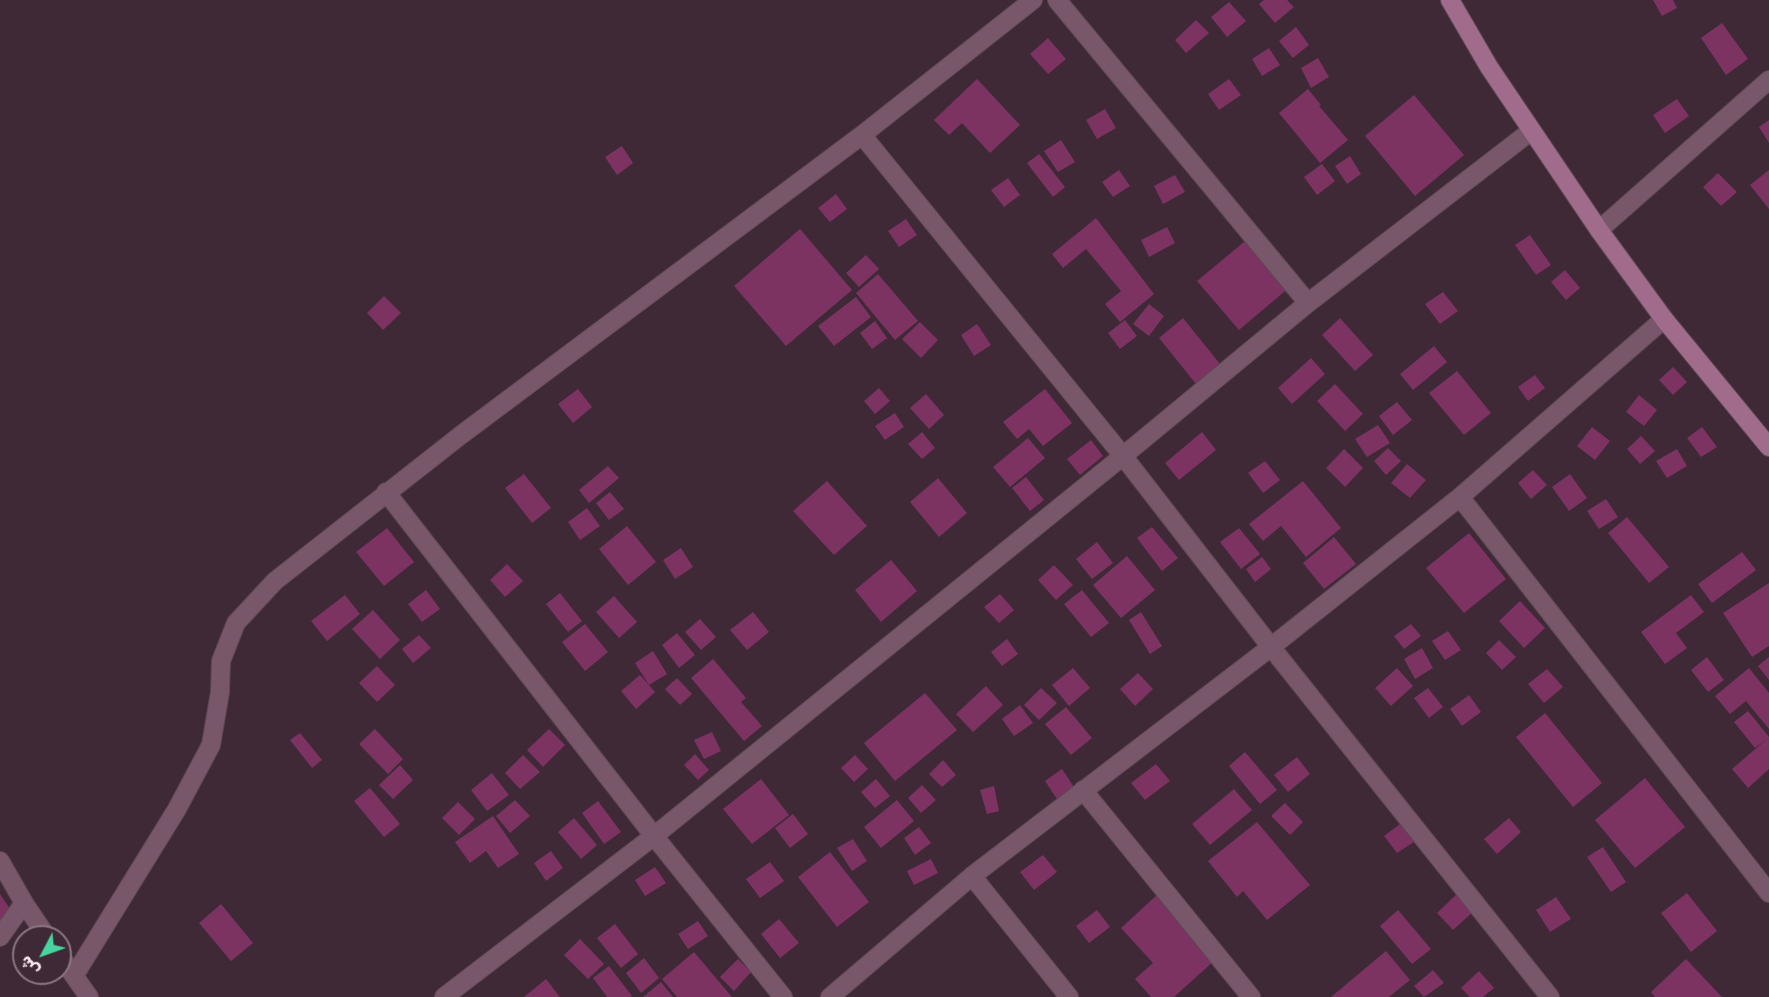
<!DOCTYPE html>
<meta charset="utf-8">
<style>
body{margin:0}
#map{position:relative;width:1769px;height:997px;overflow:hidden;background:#3f2936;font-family:Rubik,Vazirmatn,sans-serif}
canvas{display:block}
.north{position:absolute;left:12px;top:925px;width:60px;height:60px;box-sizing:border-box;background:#3f2936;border:2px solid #8a7682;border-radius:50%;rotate:229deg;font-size:16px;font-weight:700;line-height:24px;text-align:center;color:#faeaf3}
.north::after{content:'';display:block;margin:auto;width:21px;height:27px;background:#47d49e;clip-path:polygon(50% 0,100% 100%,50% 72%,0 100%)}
</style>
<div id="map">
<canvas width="1769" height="997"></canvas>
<div class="north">ش</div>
</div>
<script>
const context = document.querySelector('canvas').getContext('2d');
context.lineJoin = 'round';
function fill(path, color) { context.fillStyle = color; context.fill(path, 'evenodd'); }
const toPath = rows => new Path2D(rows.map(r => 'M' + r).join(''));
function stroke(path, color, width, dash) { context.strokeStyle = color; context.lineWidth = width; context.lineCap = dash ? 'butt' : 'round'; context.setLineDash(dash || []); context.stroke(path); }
fill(toPath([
 [1264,0,1287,0,1294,7,1275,23,1259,4],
 [1653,0,1673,0,1677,8,1662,16],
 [1229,2,1246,21,1227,37,1211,17],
 [1196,20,1209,33,1186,53,1175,40],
 [1722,23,1748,59,1726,75,1701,38],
 [1296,27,1309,45,1293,58,1279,41],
 [1048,38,1066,59,1048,74,1030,54],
 [1269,48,1280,65,1262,76,1252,59],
 [1318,58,1329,77,1311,88,1301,68],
 [977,79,1020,125,990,153,962,123,949,135,934,120],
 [1229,79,1241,95,1219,110,1208,94],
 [1308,89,1321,105,1319,106,1348,140,1320,163,1279,113],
 [1414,95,1464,155,1415,196,1365,136],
 [1677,99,1689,116,1665,133,1653,115],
 [1105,109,1116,128,1097,139,1086,120],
 [1769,120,1769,143,1759,127],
 [1061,140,1075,162,1058,172,1044,151],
 [622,146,633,163,617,175,605,157],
 [1039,154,1065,187,1053,197,1027,163],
 [1350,156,1361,174,1347,184,1335,166],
 [1322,164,1335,181,1317,195,1304,177],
 [1119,170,1130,186,1113,197,1102,182],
 [1769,170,1769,209,1750,185],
 [1718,173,1737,192,1721,206,1703,187],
 [1175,175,1185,192,1163,204,1154,186],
 [1008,178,1020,195,1004,207,991,190],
 [836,194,847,209,830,222,818,208],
 [1096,218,1154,294,1120,322,1105,304,1121,291,1086,249,1063,268,1052,254],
 [906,219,917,235,899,247,888,231],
 [1167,227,1175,243,1149,257,1141,240],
 [800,229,852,290,786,346,734,286],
 [1530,235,1551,265,1536,275,1515,245],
 [1250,237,1291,286,1239,330,1197,281],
 [866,255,879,269,859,287,846,273],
 [1565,270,1580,288,1566,300,1551,282],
 [878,274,918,321,895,340,856,293],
 [1443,292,1458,311,1440,324,1425,304],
 [384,296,401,313,383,330,367,313],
 [856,297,871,317,834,346,818,326],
 [1149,304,1164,316,1149,336,1133,324],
 [1183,318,1220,364,1196,384,1159,338],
 [1340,318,1373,355,1355,371,1322,335],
 [1125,320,1137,336,1120,349,1108,333],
 [875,321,887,338,872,349,860,333],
 [920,322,938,340,921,358,902,339],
 [977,324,991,345,974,356,961,335],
 [1434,346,1447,362,1413,390,1400,374],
 [1311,358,1325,374,1292,404,1278,388],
 [1673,367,1687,382,1673,395,1659,380],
 [1457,371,1491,413,1464,435,1429,393],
 [1535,375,1545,388,1528,401,1518,387],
 [1335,384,1363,414,1345,431,1317,401],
 [879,388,890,401,875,414,864,401],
 [578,389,592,407,573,423,558,404],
 [1045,389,1072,423,1043,446,1029,429,1017,439,1003,422],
 [926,394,944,415,929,429,910,408],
 [1639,395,1657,410,1644,426,1626,412],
 [1397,402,1412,420,1393,435,1379,416],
 [895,413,904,427,885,440,875,426],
 [1378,425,1390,443,1367,457,1355,439],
 [1592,427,1610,441,1595,460,1577,446],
 [1702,427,1717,447,1701,457,1687,438],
 [922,432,935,448,922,459,908,444],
 [1202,432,1216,450,1179,480,1165,463],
 [1641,436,1655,451,1640,464,1627,449],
 [1028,438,1045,458,1010,487,993,467],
 [1091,440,1103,456,1080,475,1067,459],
 [1388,448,1401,461,1386,475,1374,461],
 [1344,449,1363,468,1345,487,1326,468],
 [1677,449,1687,466,1667,478,1656,461],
 [1265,461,1280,480,1263,493,1248,473],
 [1407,464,1426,480,1410,498,1391,483],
 [608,466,619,478,589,503,579,490],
 [1533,470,1547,485,1531,499,1518,483],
 [524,474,551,508,532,523,505,488],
 [1570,474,1587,498,1569,511,1552,487],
 [1026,477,1044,500,1030,511,1012,488],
 [938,478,967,513,939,537,910,502],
 [827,481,867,526,834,555,793,511],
 [1303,481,1341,528,1306,557,1281,526,1263,541,1249,524],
 [610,492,624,509,609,520,596,503],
 [1606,499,1618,517,1599,529,1587,511],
 [587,508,600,526,580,540,568,522],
 [1627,517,1669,567,1649,583,1608,533],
 [627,526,656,562,628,585,599,549],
 [1152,527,1178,558,1162,571,1137,538],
 [387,528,414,562,384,586,356,552],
 [1239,528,1260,554,1241,569,1220,542],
 [1469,533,1506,579,1464,613,1426,568],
 [1334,537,1356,564,1324,589,1303,563],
 [1097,542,1113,563,1092,579,1076,559],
 [681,548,693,567,675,579,663,560],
 [1742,552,1756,570,1712,603,1698,584],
 [1127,556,1155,590,1121,618,1093,585],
 [1262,557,1271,569,1255,582,1246,569],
 [891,560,917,591,881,622,855,590],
 [507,564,523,581,505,597,490,580],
 [1054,565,1073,585,1056,600,1038,580],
 [1769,583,1769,646,1752,657,1723,613],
 [426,590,440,609,422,622,408,604],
 [1082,590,1109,623,1091,637,1064,604],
 [560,593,582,621,568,632,546,604],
 [1000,594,1014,610,999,623,984,607],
 [345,595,360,614,327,641,311,621],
 [1691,595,1704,612,1676,633,1687,648,1665,664,1641,632],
 [614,596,637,622,619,638,596,612],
 [1520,601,1545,628,1524,648,1499,621],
 [373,610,400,640,380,659,352,629],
 [753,612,769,632,747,650,730,630],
 [1141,612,1162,646,1150,654,1129,620],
 [700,619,716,637,701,650,685,632],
 [585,624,608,652,585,671,562,642],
 [1411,624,1421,636,1404,649,1394,636],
 [1448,631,1461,650,1445,660,1432,641],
 [677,633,695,655,679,668,662,645],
 [419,635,431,648,413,663,402,649],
 [1007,639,1018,654,1002,666,991,652],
 [1499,640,1516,657,1502,670,1486,653],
 [1422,648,1433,668,1415,679,1404,659],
 [653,651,667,674,649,685,635,663],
 [1707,657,1724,680,1708,692,1691,670],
 [1769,657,1769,680,1758,666],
 [713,659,746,698,741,702,762,726,744,741,691,678],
 [377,666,395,685,377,702,359,683],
 [1073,668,1090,688,1069,706,1052,685],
 [1397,668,1413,686,1391,706,1375,688],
 [1749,668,1769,693,1769,729,1746,701,1730,714,1715,696],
 [1547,669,1563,687,1544,703,1528,684],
 [1138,673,1153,689,1135,706,1120,689],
 [640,675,655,692,636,709,621,691],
 [677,678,692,694,680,705,665,689],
 [986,686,1003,705,973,732,956,714],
 [1041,688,1057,703,1039,720,1024,705],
 [1428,688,1443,707,1429,718,1414,698],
 [925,693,957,730,895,781,864,743],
 [1469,695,1481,712,1462,726,1450,709],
 [1020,705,1033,723,1014,736,1002,719],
 [1066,707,1092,738,1071,755,1045,724],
 [1748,711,1769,737,1769,769,1748,788,1732,769,1767,739,1755,748,1734,722],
 [1545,713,1602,783,1573,807,1516,737],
 [375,729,403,759,388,774,359,744],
 [549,729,565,745,543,767,527,750],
 [712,732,721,751,704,759,694,740],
 [300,733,322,760,312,768,290,740],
 [1245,752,1277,790,1260,804,1229,766],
 [695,754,709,770,698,780,684,765],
 [523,755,540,772,520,789,505,773],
 [855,755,868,769,854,782,841,768],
 [1297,757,1310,774,1288,792,1274,775],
 [943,760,956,775,942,787,929,774],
 [1156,764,1170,781,1145,800,1131,783],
 [400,765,413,780,393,799,379,785],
 [1062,769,1074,787,1057,799,1045,781],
 [492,773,509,795,487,811,471,790],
 [1645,778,1685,827,1635,868,1595,820],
 [761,779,789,815,752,844,723,809],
 [876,779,890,796,875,808,861,792],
 [922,785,936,800,921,813,908,798],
 [994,786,999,811,987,814,980,790],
 [370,788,400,824,384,837,354,801],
 [1234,789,1252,810,1210,845,1192,824],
 [515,800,530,816,510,833,496,816],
 [897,800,914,821,881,848,864,827],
 [598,801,621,832,604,844,582,813],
 [458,802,475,819,459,835,442,818],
 [1285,803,1303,822,1290,835,1271,816],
 [793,814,808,834,790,848,775,828],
 [493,816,519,854,498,868,486,851,470,863,455,842],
 [574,818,597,845,581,859,558,832],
 [1509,818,1521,832,1497,854,1484,839],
 [1257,822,1310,885,1267,920,1243,891,1237,897,1208,861],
 [1400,824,1414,842,1397,853,1384,836],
 [919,827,931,843,915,855,904,838],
 [853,839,867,861,852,871,837,848],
 [1603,847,1626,882,1611,892,1587,857],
 [551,851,563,868,546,881,534,863],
 [830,852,869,902,837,927,798,877],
 [1043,855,1057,872,1034,890,1020,872],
 [931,859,938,873,914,885,907,871],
 [770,862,784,881,760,898,746,879],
 [655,867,666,883,645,896,635,880],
 [1460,891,1476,909,1453,930,1437,913],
 [1687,893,1717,931,1691,952,1661,913],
 [0,894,14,915,2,923,0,921],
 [1157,895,1215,960,1174,997,1151,997,1135,979,1153,963,1121,928],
 [1556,897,1571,919,1550,932,1536,910],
 [221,904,253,943,231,961,199,923],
 [1097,910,1110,927,1089,943,1076,926],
 [1398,910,1431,949,1412,964,1380,926],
 [779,919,799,943,780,958,761,934],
 [698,921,708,936,688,949,678,934],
 [615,924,638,954,621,968,597,938],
 [580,939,604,964,588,979,564,955],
 [1386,951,1410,980,1389,997,1331,997],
 [694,952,732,997,677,997,662,979],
 [644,958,659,978,641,993,626,973],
 [738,959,751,972,734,991,720,977],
 [1686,959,1722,997,1655,997,1651,992],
 [609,966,632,996,630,997,607,997,593,978],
 [1433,970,1444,983,1424,997,1414,986],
 [1479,971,1494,988,1483,997,1470,997,1461,988],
 [546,979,560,997,524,997],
 [661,982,673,997,643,997]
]), '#7c3362');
const street = toPath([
 [1057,0,1308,303],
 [862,135,1123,456,1271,647,1550,997],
 [1599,230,1769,80],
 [386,492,654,836,783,997],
 [1460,497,1769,893],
 [1083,790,1251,997],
 [0,861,24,903,47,937],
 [972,876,1069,997],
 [0,937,24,903],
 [60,956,89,997],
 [74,976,177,809,211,745,220,692,221,661,236,623,275,581,461,435,862,135,1033,0],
 [444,997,654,836,1123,456,1308,303,1531,131],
 [830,997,972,876,1271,647,1460,497,1664,319]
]);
const secondary = toPath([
 [1450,0,1489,67,1599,230,1664,319,1769,447]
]);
stroke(street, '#5d4854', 20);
stroke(secondary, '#5d4854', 20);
stroke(street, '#79576b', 18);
stroke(secondary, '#a16c8b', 18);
</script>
